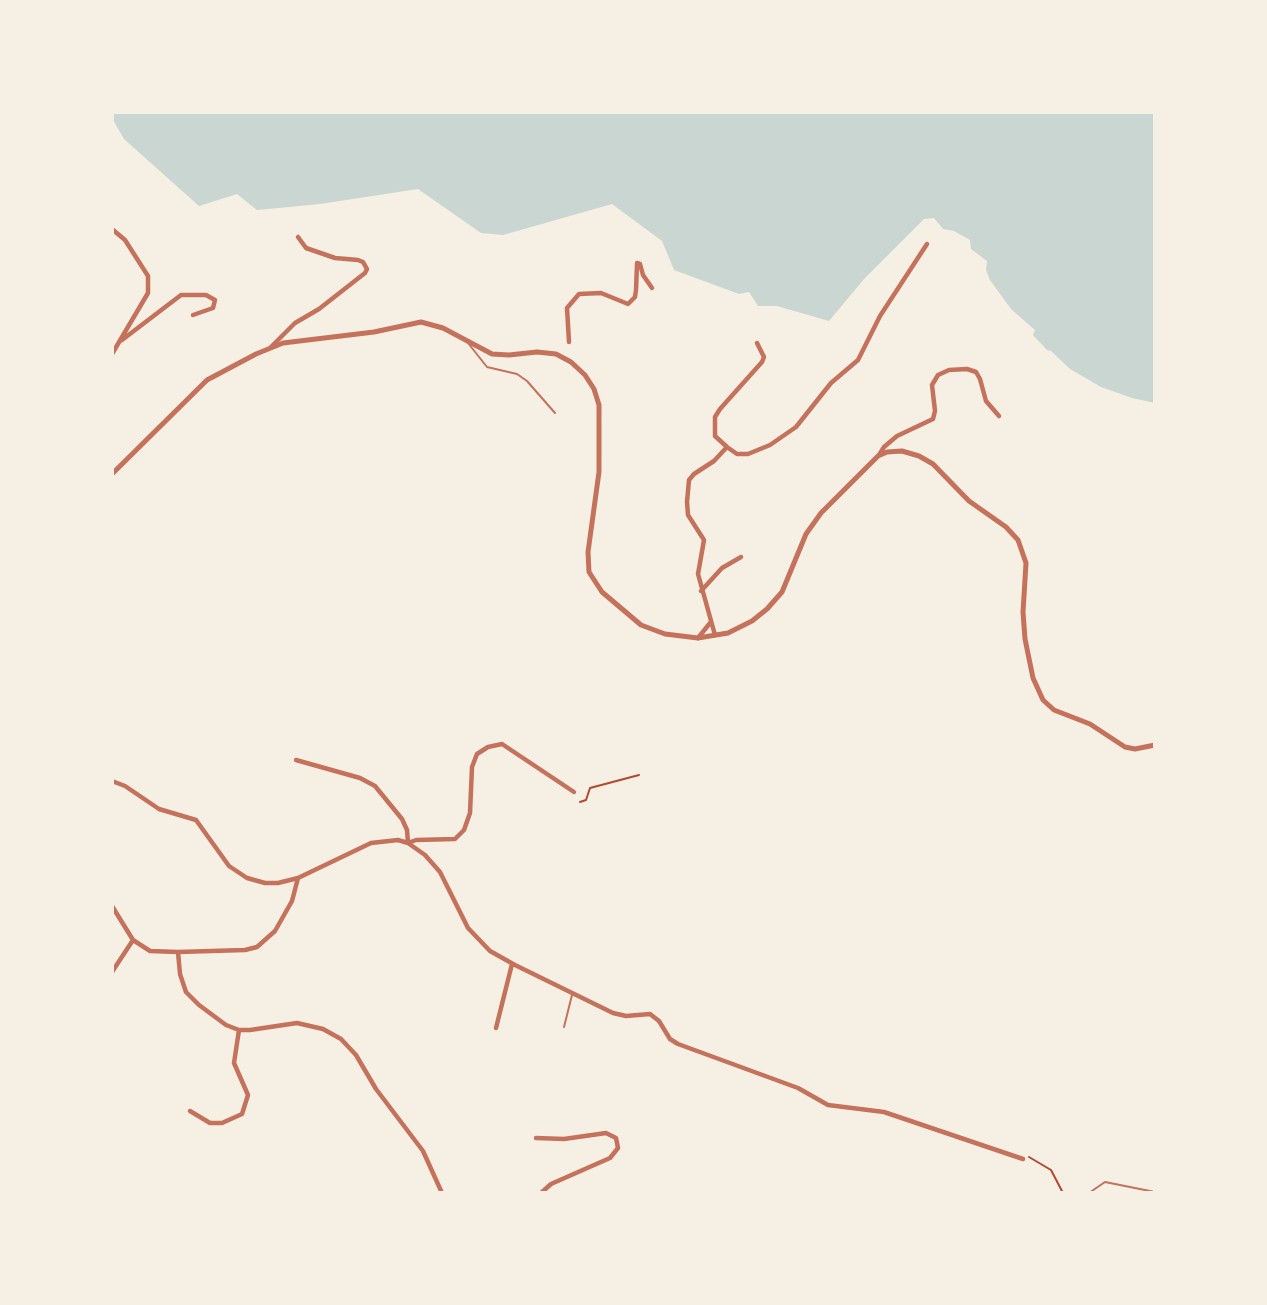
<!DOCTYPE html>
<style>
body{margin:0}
#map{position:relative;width:1267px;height:1305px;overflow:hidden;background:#f6efe4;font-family:Ubuntu,sans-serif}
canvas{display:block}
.frame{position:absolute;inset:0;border:114px solid #f6efe4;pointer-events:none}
</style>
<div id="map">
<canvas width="1267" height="1305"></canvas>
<div class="frame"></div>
</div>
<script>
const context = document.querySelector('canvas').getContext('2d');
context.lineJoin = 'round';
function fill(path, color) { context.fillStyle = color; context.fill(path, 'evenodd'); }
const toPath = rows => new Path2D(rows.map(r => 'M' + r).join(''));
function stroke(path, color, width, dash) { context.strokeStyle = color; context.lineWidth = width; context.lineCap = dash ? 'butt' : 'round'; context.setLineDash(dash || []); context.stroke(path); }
fill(toPath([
 [112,112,1155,112,1155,403,1132,398,1101,387,1070,369,1051,351,1047,350,1033,335,1035,330,1011,309,990,280,986,270,987,261,971,249,970,240,954,231,943,229,934,218,924,219,864,279,829,321,777,306,758,306,749,292,739,294,674,270,662,241,612,204,503,235,481,233,418,189,320,204,257,210,237,194,199,206,124,139,112,118]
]), '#c9d6d2');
stroke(toPath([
 [580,802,586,800,590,788,639,775],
 [1029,1157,1051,1170,1063,1193]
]), '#b5482f', 2);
stroke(toPath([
 [468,343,487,367,517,374,527,381,555,413],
 [564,1027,572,995],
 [1089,1193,1105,1182,1155,1192]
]), '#c5725c', 2);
stroke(toPath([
 [112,229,125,240,148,276,148,293,112,354],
 [637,263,640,264,643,275,652,288],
 [122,340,181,295,206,295,215,300,213,308,193,315],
 [569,342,567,308,579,294,601,293,628,304,635,297,636,290,637,264],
 [271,347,295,323,319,309,365,273,367,269,363,262,358,260,335,258,306,248,298,237],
 [727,447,715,436,715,417,720,409,762,362,764,357,757,343],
 [879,455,884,447,897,436,933,419,935,411,932,385,938,375,949,370,967,369,976,372,980,379,986,401,999,416],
 [701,591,722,568,741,557],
 [715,635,698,574,704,540,688,515,687,502,689,480,694,474,714,461,727,447,737,454,748,454,770,445,796,427,831,383,858,360,880,316,927,244],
 [698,638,710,623],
 [296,760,360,778,375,786,402,819,407,830,408,843,416,840,455,839,464,830,470,813,472,767,477,754,488,747,502,744,574,792],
 [112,781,125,786,159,809,196,820,229,866,247,878,265,883,278,883,298,878,371,843,398,840,408,843,425,855,440,872,468,928,490,951,515,965,613,1013,626,1016,650,1014,659,1021,670,1039,678,1044,798,1088,828,1105,884,1112,1023,1159],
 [112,906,133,940,150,951,178,952,245,950,257,947,275,931,292,901,298,878],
 [178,952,180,974,186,992,199,1005,226,1025,239,1030,250,1030,297,1023,323,1029,341,1039,356,1055,376,1089,423,1151,442,1193],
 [112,972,133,940],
 [496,1028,512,964],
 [190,1111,210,1123,222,1123,242,1114,248,1095,234,1063,239,1030],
 [536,1138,564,1139,606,1133,616,1138,618,1148,610,1158,551,1184,541,1193]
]), '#c5725c', 4.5);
stroke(toPath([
 [112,474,207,380,256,354,283,343,374,332,421,322,443,328,492,354,509,355,537,352,556,354,571,362,585,375,594,389,599,405,599,472,588,552,589,572,602,592,641,625,665,634,698,638,728,633,752,621,767,609,782,592,806,534,821,513,878,456,887,452,902,451,919,456,933,464,969,501,1006,527,1018,540,1026,563,1023,612,1025,639,1033,678,1043,700,1054,710,1090,724,1125,747,1135,749,1155,745]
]), '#c5725c', 5);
</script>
